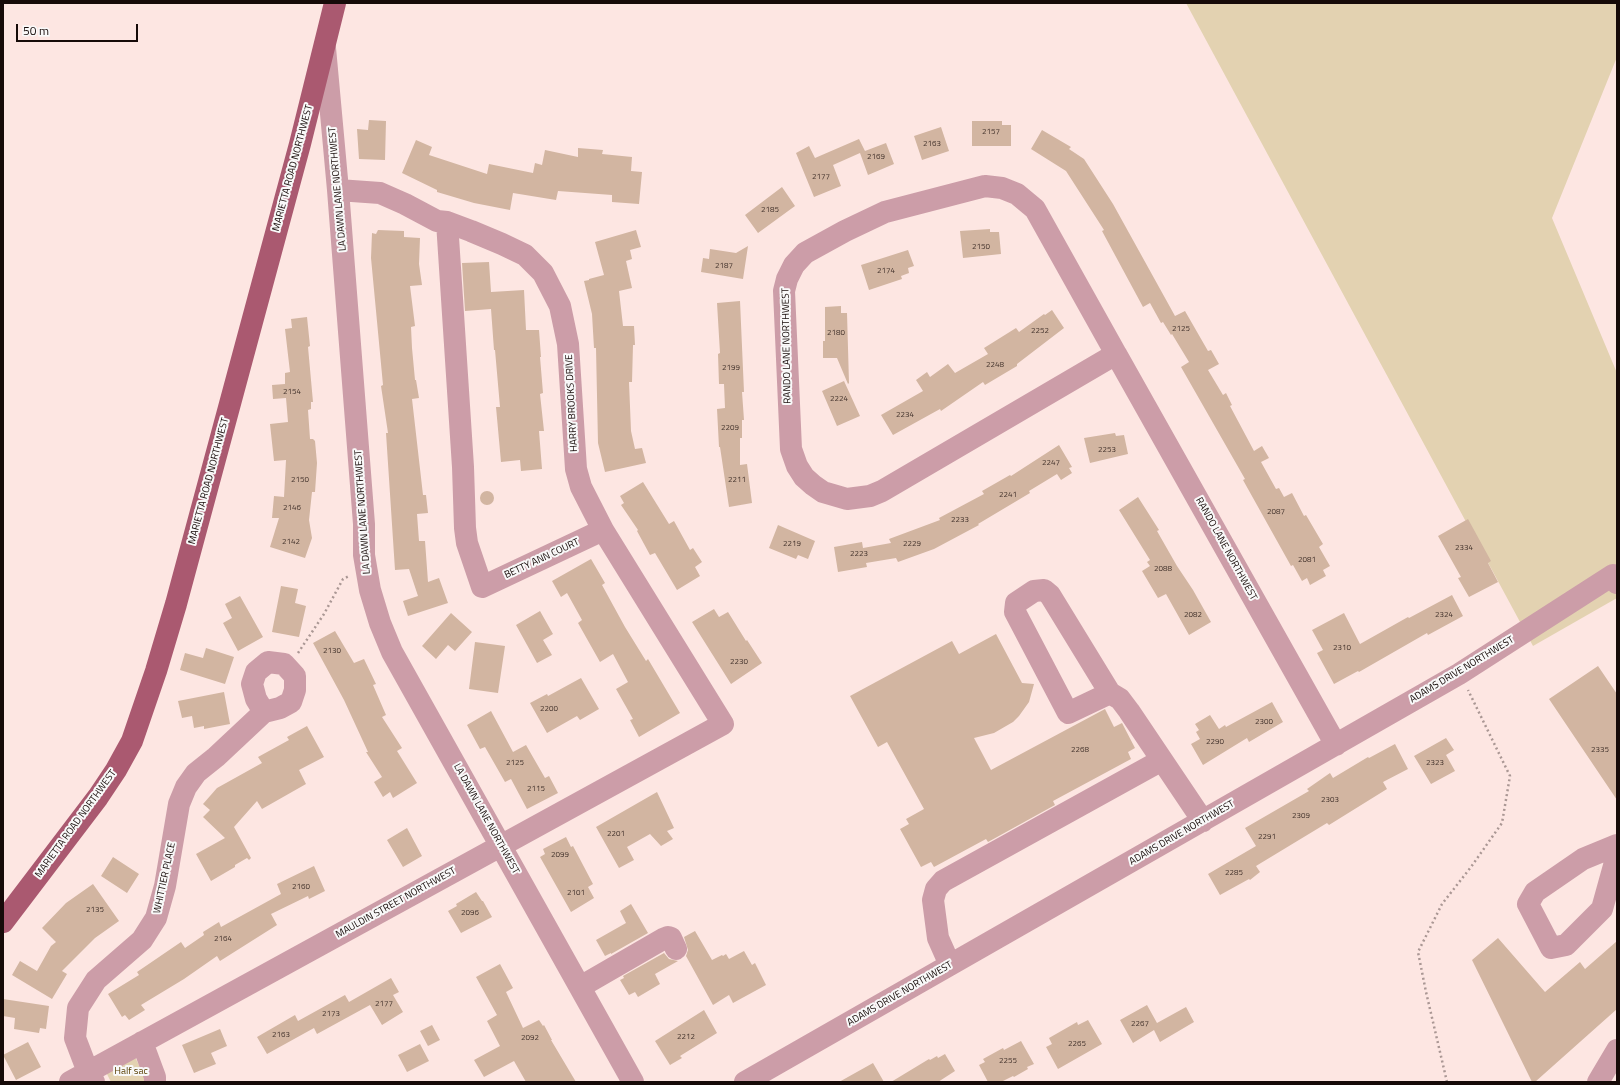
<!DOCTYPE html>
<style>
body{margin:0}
#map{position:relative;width:1620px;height:1085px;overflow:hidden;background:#fde6e2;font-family:"Titillium Web",sans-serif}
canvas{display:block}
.frame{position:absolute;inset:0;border:4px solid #160a08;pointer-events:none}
.scale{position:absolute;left:16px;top:24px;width:122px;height:18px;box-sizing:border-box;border:2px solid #160a08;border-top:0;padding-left:5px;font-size:12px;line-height:14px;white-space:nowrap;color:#160a08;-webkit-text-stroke:3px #f9f9f9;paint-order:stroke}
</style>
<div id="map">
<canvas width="1620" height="1085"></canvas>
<div class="frame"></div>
<div class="scale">50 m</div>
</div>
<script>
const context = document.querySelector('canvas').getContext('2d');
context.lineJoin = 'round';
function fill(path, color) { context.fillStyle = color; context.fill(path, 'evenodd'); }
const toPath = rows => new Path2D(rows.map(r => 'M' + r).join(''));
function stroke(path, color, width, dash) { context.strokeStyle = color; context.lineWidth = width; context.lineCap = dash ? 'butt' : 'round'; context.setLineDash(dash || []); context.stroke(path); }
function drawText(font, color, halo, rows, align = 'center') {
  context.font = font + ' "Titillium Web",sans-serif'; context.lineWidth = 4; context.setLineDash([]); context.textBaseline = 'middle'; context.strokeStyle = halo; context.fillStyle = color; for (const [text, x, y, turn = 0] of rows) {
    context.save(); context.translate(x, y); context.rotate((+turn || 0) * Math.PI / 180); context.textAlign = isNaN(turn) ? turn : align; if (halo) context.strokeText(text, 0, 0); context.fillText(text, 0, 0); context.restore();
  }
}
fill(toPath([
 [1186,3,1617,3,1617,57,1552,218,1617,373,1617,598,1533,646],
 [135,1057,147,1081,146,1082,111,1082,106,1072]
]), '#e3d2b1');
fill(toPath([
 [369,120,386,121,385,160,359,159,357,129,368,130],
 [972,121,1002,121,1002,125,1011,125,1011,146,972,146],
 [941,127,949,151,922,160,914,136],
 [1042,130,1071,147,1069,149,1084,159,1113,204,1175,316,1185,311,1208,351,1211,350,1219,364,1208,370,1223,395,1226,393,1232,405,1230,406,1254,451,1262,446,1269,458,1261,462,1276,489,1279,488,1284,497,1292,493,1304,516,1306,515,1323,544,1319,547,1330,566,1323,570,1326,576,1310,585,1307,578,1302,581,1293,565,1291,566,1243,480,1245,479,1181,367,1189,362,1172,334,1171,335,1163,322,1161,323,1150,303,1143,307,1102,231,1104,230,1066,171,1031,149],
 [859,139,865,151,886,143,894,164,868,175,860,153,833,165,841,186,814,197,796,153,809,146,815,158],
 [416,140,432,147,429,155,487,174,489,164,533,173,535,163,542,165,545,150,578,157,578,148,603,150,602,154,632,157,631,171,642,172,639,204,612,202,612,195,558,191,556,200,513,193,510,210,474,203,437,192,437,190,402,173],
 [782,187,795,206,758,233,745,215],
 [990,229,990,232,999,232,1001,254,963,258,960,231],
 [378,230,404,231,404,237,420,238,419,264,422,285,410,286,415,326,411,327,412,348,415,380,416,380,419,398,412,399,423,495,426,495,428,513,417,514,419,541,425,541,428,582,439,578,448,603,408,616,403,601,418,596,409,569,395,570,386,433,388,433,381,386,383,385,371,258,372,233,376,234],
 [636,230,641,247,630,250,632,259,626,261,632,288,619,291,623,326,634,326,635,345,633,345,632,382,629,382,631,431,635,449,642,448,646,463,605,472,598,443,596,348,594,348,592,314,584,281,589,280,589,279,604,275,595,242],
 [748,246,743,279,701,272,703,258,709,259,710,249,736,253],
 [908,250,914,266,908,268,909,273,901,276,902,279,869,290,861,265],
 [489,262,491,292,524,290,526,330,539,330,541,357,540,357,543,393,540,394,544,431,539,431,542,469,521,471,520,460,501,462,496,407,500,407,495,350,494,350,491,309,465,311,462,263],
 [740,301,744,392,742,392,744,420,742,420,742,438,740,438,740,465,747,464,752,503,729,507,720,447,719,447,717,409,725,408,724,384,719,384,718,354,720,353,717,303],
 [841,306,841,313,847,313,849,383,848,384,837,358,823,358,823,341,825,341,825,307],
 [1052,310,1064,328,1017,364,1017,366,985,385,983,382,941,411,940,409,893,435,881,415,923,391,916,380,927,372,930,377,948,364,955,373,988,354,984,348,1016,328,1019,332,1044,314,1045,315],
 [307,317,310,346,308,347,313,402,311,402,311,409,308,410,310,439,313,439,315,441,317,463,315,492,312,492,309,520,312,538,305,558,270,547,279,518,272,518,274,496,284,497,286,460,274,461,270,424,288,422,286,398,273,399,272,385,285,384,285,373,290,372,285,329,292,328,291,319],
 [844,381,860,416,837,426,822,391],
 [1115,433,1116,436,1124,435,1128,454,1090,463,1084,438],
 [1059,445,1072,467,1069,468,1072,473,1061,480,1057,474,1029,491,1030,493,978,524,979,525,934,549,898,562,896,558,866,563,867,567,838,572,834,547,862,542,863,548,891,543,889,539,940,520,939,518,984,494,982,491,1010,475,1011,476],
 [643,482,669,524,674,521,690,550,693,548,702,562,695,567,700,576,677,590,655,553,650,555,637,531,638,530,621,505,624,503,620,496],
 '480 498a7 7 0 1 1 14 0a7 7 0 1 1-14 0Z',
 [1138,497,1159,530,1157,531,1177,566,1193,590,1211,622,1189,635,1166,594,1158,598,1142,571,1150,566,1147,562,1150,560,1119,510],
 [1468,519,1491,561,1488,563,1498,582,1469,597,1458,578,1461,577,1438,536],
 [778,525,815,541,808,559,798,555,796,559,769,548],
 [591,559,605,583,602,585,625,627,646,661,648,659,680,713,639,737,630,720,633,719,616,689,628,682,613,654,600,662,578,623,582,620,567,593,561,597,552,581],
 [281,586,298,589,295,603,306,606,299,637,272,632],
 [1452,595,1463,616,1428,635,1427,633,1359,672,1358,671,1334,684,1317,653,1323,650,1312,630,1344,613,1360,644,1408,617,1409,618],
 [240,596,263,637,238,651,223,623,232,618,225,604],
 [714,609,719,617,728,612,746,641,747,640,762,663,731,684,692,622],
 [540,611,553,634,543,640,552,655,537,663,516,625],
 [451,613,472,632,455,651,448,645,436,659,422,646],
 [335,631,354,663,364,659,376,684,373,685,386,715,382,717,402,748,397,751,417,783,393,798,390,792,383,797,374,782,382,777,366,752,368,752,344,700,313,643],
 [996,634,1022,683,1034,684,1029,702,1019,716,1013,722,994,733,974,738,991,770,1105,709,1114,727,1122,723,1135,748,1128,752,1131,759,1053,801,1055,805,988,842,986,839,934,867,931,862,921,867,900,829,909,824,906,819,924,809,887,742,878,747,850,696,952,641,959,654],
 [475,642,505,646,498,693,469,689],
 [206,648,234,657,225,684,180,670,185,653,203,658],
 [1598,666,1617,694,1617,800,1549,699],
 [581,678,599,709,580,720,577,716,547,733,530,703,547,694,548,696],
 [224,692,230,724,204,729,204,726,194,728,192,716,182,718,178,701],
 [1272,702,1283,722,1249,742,1247,738,1203,765,1191,744,1200,739,1196,732,1199,730,1195,724,1210,715,1219,729,1225,725,1226,727],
 [491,711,513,752,526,745,545,778,549,776,558,793,527,809,511,779,505,782,485,747,480,749,467,725],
 [307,726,324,757,299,770,306,784,262,809,257,801,234,827,251,858,249,860,247,858,235,865,235,867,211,881,196,854,225,838,203,817,210,810,203,804,217,788,262,763,258,757,289,740,287,737],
 [1446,738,1454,750,1446,755,1455,771,1431,784,1414,756],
 [1395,744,1408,769,1383,782,1387,789,1329,825,1327,823,1256,866,1260,872,1250,880,1249,879,1220,895,1208,874,1256,846,1245,828,1309,791,1307,789,1330,773,1333,778,1368,757,1369,758],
 [657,792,674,828,667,831,673,839,661,846,650,834,627,847,634,860,619,868,596,827],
 [407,828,422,856,403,867,387,840],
 [566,837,571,847,573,846,593,884,588,887,594,898,571,912,540,857,545,854,543,849],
 [113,857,139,874,127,893,101,876],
 [314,866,325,891,309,899,308,896,271,914,277,925,220,961,217,956,184,979,141,1005,145,1010,129,1020,125,1015,122,1017,108,994,139,975,137,972,181,942,185,948,204,935,203,932,219,922,221,927,281,894,277,884],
 [93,884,119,921,95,938,62,971,67,974,52,999,12,975,20,961,37,971,51,946,56,942,42,928,66,903],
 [476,892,482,901,483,901,492,917,461,933,448,911,457,906,456,904],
 [631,904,648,933,611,954,611,953,605,956,596,940,626,923,620,911],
 [695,931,712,960,722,955,723,956,726,954,729,959,744,951,752,965,755,963,766,985,733,1003,729,995,713,1005,686,956,688,950,684,937],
 [1498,938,1545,992,1580,962,1585,969,1617,941,1617,1009,1535,1082,1532,1082,1472,960],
 [664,953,669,959,678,961,655,974,660,984,638,997,635,992,629,995,620,980,624,978,623,976],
 [500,964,513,988,506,992,523,1028,539,1020,543,1026,544,1025,552,1040,551,1040,576,1082,526,1082,514,1061,484,1077,474,1060,500,1046,487,1021,497,1015,476,977],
 [391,978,399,992,393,995,403,1012,382,1025,370,1005,317,1034,314,1028,267,1054,257,1037,295,1015,298,1021,345,995,349,1002],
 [3,999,49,1006,46,1029,40,1028,39,1033,14,1029,15,1018,3,1016],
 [1147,1005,1157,1023,1186,1007,1194,1022,1160,1042,1154,1030,1133,1043,1120,1020],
 [704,1010,717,1033,680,1056,682,1058,670,1065,655,1041],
 [1088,1020,1102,1044,1058,1069,1046,1047,1052,1044,1049,1038,1077,1022,1078,1025],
 [432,1025,440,1040,428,1046,420,1031],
 [220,1029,227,1046,211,1053,216,1064,194,1073,182,1045],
 [1021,1041,1034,1064,1027,1067,1028,1069,1014,1077,1013,1076,1001,1082,988,1082,979,1065,985,1062,983,1059,1003,1048,1004,1050],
 [28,1042,41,1067,16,1080,3,1055],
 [420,1044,429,1061,407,1072,398,1055],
 [945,1054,955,1071,938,1082,891,1082,929,1059,930,1060,937,1056,938,1058],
 [873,1063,884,1082,839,1082]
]), '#d2b5a1');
stroke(toPath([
 [298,653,324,614,343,579,349,576],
 [1447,1082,1426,992,1418,952,1442,904,1471,867,1502,823,1510,776,1468,690]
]), '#aa9794', 2.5, [2, 3]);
stroke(toPath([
 [325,48,338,190,364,524,364,555,370,590,380,623,392,652,633,1082],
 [985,186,1002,188,1017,194,1035,209,1116,354,882,491,870,496,847,499,823,492,813,485,804,477,797,466,791,449,784,291,787,279,794,265,805,253,845,231,885,212,985,186],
 [447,222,463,467,465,528,467,543,482,587,603,530],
 [1116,354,1336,745],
 [1110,693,1068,713,1015,612,1016,603,1034,591,1044,590,1050,595,1110,693,1120,699,1129,711,1203,821],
 [1617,845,1583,859,1535,892,1528,904,1551,948,1566,945,1602,909,1617,855],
 [950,965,938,938,933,900,936,889,943,881,1162,760],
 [580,987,663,939,668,937,671,938,676,949],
 [142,1042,155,1077,155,1082],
 [70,1082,723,724,603,530,581,487,576,469,568,344,560,306,543,273,525,255,502,244,471,231,447,222,437,221,405,204,380,193,338,190],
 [94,1082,88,1072,75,1038,78,1008,96,980,142,940,156,918,165,886,179,804,186,787,196,773,216,757,264,712,280,708,291,702,295,690,295,676,284,664,268,662,256,672,252,684,256,699,264,712],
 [745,1082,1459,674,1613,575,1617,583],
 [1598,1082,1617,1050]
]), '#cc9da8', 22);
stroke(toPath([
 [3,922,98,797,116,770,132,741,156,671,176,604,300,144,335,3]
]), '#aa5970', 22);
drawText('8px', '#45352e', null, [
 ["2157",991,132],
 ["2163",932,144],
 ["2169",876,157],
 ["2177",821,177],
 ["2185",770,210],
 ["2150",981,247],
 ["2187",724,266],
 ["2174",886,271],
 ["2125",1181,329],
 ["2252",1040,331],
 ["2180",836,333],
 ["2248",995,365],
 ["2199",731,368],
 ["2154",292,392],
 ["2224",839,399],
 ["2234",905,415],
 ["2209",730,428],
 ["2253",1107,450],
 ["2247",1051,463],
 ["2150",300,480],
 ["2211",737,480],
 ["2241",1008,495],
 ["2146",292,508],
 ["2087",1276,512],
 ["2233",960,520],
 ["2142",291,542],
 ["2219",792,544],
 ["2229",912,544],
 ["2334",1464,548],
 ["2223",859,554],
 ["2081",1307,560],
 ["2088",1163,569],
 ["2082",1193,615],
 ["2324",1444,615],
 ["2310",1342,648],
 ["2130",332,651],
 ["2230",739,662],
 ["2200",549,709],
 ["2300",1264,722],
 ["2290",1215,742],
 ["2268",1080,750],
 ["2335",1600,750],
 ["2125",515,763],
 ["2323",1435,763],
 ["2115",536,789],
 ["2303",1330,800],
 ["2309",1301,816],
 ["2201",616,834],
 ["2291",1267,837],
 ["2099",560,855],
 ["2285",1234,873],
 ["2160",301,887],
 ["2101",576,893],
 ["2135",95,910],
 ["2096",470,913],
 ["2164",223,939],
 ["2177",384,1004],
 ["2173",331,1014],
 ["2267",1140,1024],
 ["2163",281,1035],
 ["2212",686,1037],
 ["2092",530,1038],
 ["2265",1077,1044],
 ["2255",1008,1061]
]);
drawText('10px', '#160a08', '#f9f9f9', [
 ["MARIETTA ROAD NORTHWEST",293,168,-75],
 ["LA DAWN LANE NORTHWEST",338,189,-95],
 ["RANDO LANE NORTHWEST",787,346,-91],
 ["HARRY BROOKS DRIVE",572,403,-93],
 ["MARIETTA ROAD NORTHWEST",209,481,-75],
 ["LA DAWN LANE NORTHWEST",363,512,-94],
 ["RANDO LANE NORTHWEST",1226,549,61],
 ["BETTY ANN COURT",542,559,-25],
 ["ADAMS DRIVE NORTHWEST",1462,670,-31],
 ["LA DAWN LANE NORTHWEST",486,819,61],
 ["MARIETTA ROAD NORTHWEST",76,824,-54],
 ["ADAMS DRIVE NORTHWEST",1182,833,-30],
 ["WHITTIER PLACE",165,878,-78],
 ["MAULDIN STREET NORTHWEST",396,903,-29],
 ["ADAMS DRIVE NORTHWEST",900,994,-30]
]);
drawText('10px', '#573e01', '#f9f9f9', [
 ["Half sac",131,1072]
]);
</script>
